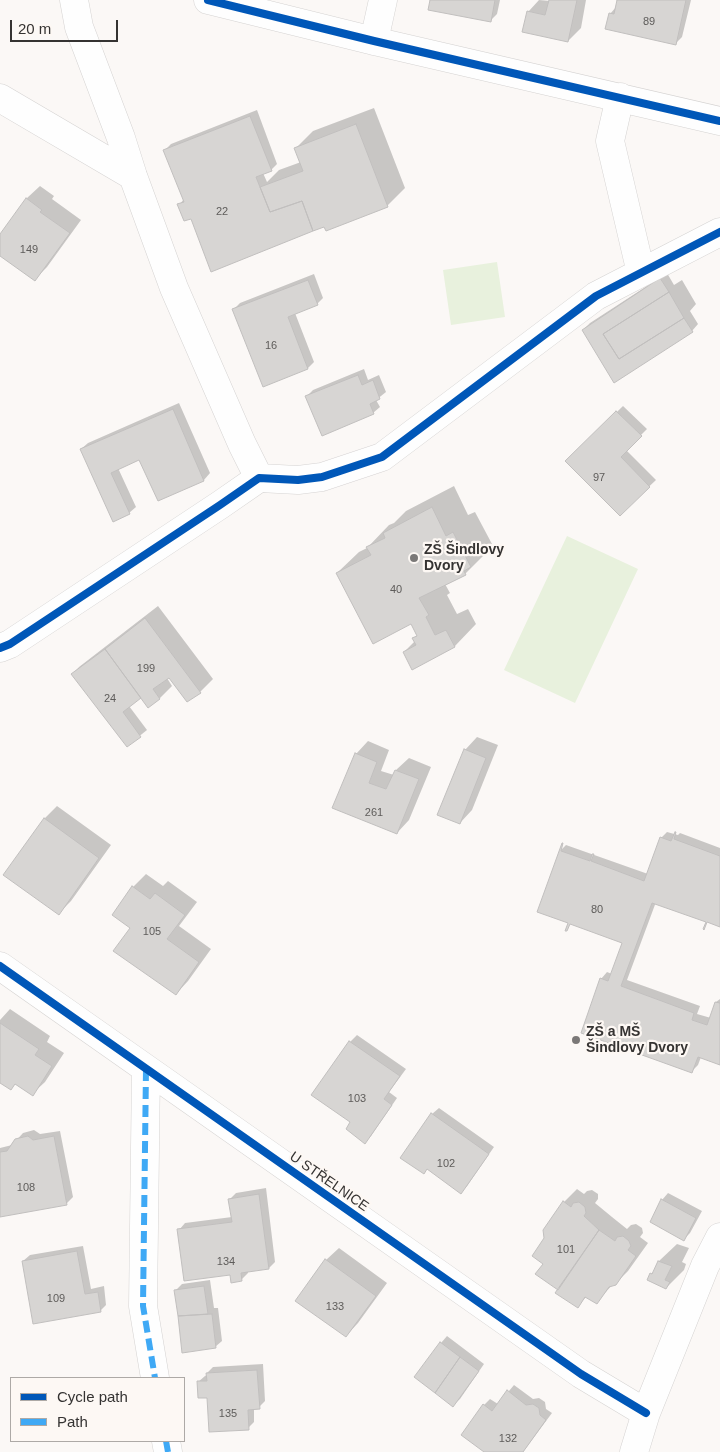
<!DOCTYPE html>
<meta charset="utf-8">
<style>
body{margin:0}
#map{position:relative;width:720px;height:1452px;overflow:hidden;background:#fbf8f6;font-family:Arial,sans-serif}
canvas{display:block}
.legend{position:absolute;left:10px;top:1377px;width:175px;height:65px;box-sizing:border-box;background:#fdf8f4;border:1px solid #ada9a6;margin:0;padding:6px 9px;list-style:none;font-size:15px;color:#353332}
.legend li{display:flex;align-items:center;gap:10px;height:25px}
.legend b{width:25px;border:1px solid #ada9a6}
.scale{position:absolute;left:10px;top:20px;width:108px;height:22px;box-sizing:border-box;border:2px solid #353332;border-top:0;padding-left:6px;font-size:15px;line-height:18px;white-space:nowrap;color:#353332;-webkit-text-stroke:4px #fdf8f4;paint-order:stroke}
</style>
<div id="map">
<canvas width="720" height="1452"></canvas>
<ul class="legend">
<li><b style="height:6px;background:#0057b8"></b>Cycle path</li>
<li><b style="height:6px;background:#3fa9f5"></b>Path</li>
</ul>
<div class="scale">20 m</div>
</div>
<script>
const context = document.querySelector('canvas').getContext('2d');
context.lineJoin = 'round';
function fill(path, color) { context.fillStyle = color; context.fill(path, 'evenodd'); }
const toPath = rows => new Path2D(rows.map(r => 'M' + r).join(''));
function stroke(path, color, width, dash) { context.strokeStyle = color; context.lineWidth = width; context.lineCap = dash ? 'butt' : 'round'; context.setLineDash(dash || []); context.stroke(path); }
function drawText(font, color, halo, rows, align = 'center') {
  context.font = font + ' Arial,sans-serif'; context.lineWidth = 4.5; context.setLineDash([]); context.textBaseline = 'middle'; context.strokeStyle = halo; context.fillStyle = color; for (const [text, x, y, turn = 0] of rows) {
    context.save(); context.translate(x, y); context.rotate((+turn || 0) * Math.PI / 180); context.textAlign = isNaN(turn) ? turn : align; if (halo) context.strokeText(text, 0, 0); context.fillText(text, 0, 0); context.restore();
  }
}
fill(toPath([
 [497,262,505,317,451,325,443,270],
 [567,536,638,569,575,703,504,670]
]), '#e8f1dd');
fill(toPath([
 [432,0,500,0,497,14,491,20],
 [539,0,550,1,550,0,586,0,581,28,568,41,528,12],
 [619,0,691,0,682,37,676,43,610,14,616,7],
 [374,108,405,188,387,206,324,225,191,218,179,205,184,199,165,150,171,144,257,110,277,164,271,170,263,173,267,182,279,170,301,162,296,148,313,131],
 [40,186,54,196,52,199,81,220,47,267,35,279,0,254,0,236,27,198],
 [667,273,674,285,682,280,696,304,690,311,698,324,692,331,583,330,590,323],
 [314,274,323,298,317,304,295,313,314,362,308,368,264,385,234,309,240,303],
 [364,369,368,380,379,375,386,392,376,400,380,407,373,413,307,396,313,390],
 [179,403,210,473,204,480,159,500,140,459,118,468,136,507,129,513,81,449,88,443],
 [623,406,647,429,626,450,656,480,620,514,567,461],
 [454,486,468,515,475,512,492,544,486,550,487,552,465,574,445,584,450,593,447,595,457,614,468,609,476,624,455,646,412,668,404,652,415,641,414,639,418,635,412,623,337,573,359,552,367,548,389,525,394,523,406,511],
 [158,606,213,679,200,692,187,700,169,676,167,678,172,686,160,698,149,706,141,696,129,706,147,730,127,746,73,674,79,667],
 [477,737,498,745,472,810,460,823,465,750],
 [368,741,389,750,381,771,394,775,396,770,409,758,431,767,409,820,397,833,334,808,356,754],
 [57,806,111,845,71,901,59,913,45,818],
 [667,832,678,835,680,833,720,848,720,925,656,902,627,980,700,1006,697,1014,711,1018,716,1002,720,999,720,1064,701,1057,698,1065,692,1071,601,979,607,972,612,974,624,942,560,851,566,845,648,874,661,838],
 [146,874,163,886,168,881,197,902,179,926,211,949,188,981,176,994,131,928,113,914,133,887],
 [10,1009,50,1036,47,1042,64,1053,45,1082,32,1094,16,1083,11,1089,0,1081,0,1020],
 [357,1035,406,1069,389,1092,397,1098,371,1136,365,1142,352,1122,313,1094,350,1042],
 [439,1108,494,1147,467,1186,461,1192,428,1168,424,1172,432,1114],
 [34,1130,40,1134,60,1131,73,1197,67,1203,0,1216,0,1148,12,1145,23,1133],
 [266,1188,275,1262,269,1268,248,1271,248,1273,241,1280,231,1273,179,1230,185,1223,232,1217,230,1199,236,1193],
 [577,1189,584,1194,587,1191,592,1190,598,1194,598,1199,595,1203,612,1217,627,1229,631,1225,636,1224,642,1228,643,1233,640,1237,648,1243,628,1271,615,1284,613,1284,596,1303,587,1296,578,1306,560,1290,545,1263,545,1238,564,1202],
 [668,1193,702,1211,690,1233,684,1239,662,1200],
 [677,1244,689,1248,682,1262,686,1264,684,1270,666,1288,651,1274,656,1270,659,1261],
 [83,1246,91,1289,104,1286,106,1305,100,1311,23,1261,30,1255],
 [339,1248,387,1283,358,1323,346,1336,326,1260],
 [210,1280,214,1308,218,1308,222,1341,215,1347,183,1351,176,1290,182,1284],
 [447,1336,484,1364,460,1399,453,1405,441,1343],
 [263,1364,265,1401,259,1407,254,1408,254,1422,248,1428,208,1396,198,1382,205,1376,207,1375,207,1373,213,1367],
 [514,1385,533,1399,539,1398,545,1402,546,1409,552,1413,523,1452,486,1452,484,1405,490,1399,498,1404]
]), '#0003');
const building = toPath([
 [430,0,495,0,491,22,428,10,430,0],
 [549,0,577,0,568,42,522,32,527,11,545,15,549,0],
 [617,0,686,0,676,45,605,29,609,13,614,14,617,0],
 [250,116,272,171,256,177,270,212,302,201,313,231,211,272,191,219,184,221,177,204,184,202,163,150,250,116],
 [356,124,388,207,326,231,324,227,313,231,302,201,270,212,260,187,303,171,294,148,356,124],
 [26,198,42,210,40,212,70,233,35,281,0,256,0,234,26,198],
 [660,278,669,292,603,334,619,359,684,318,693,332,614,383,582,330,660,278],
 [308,280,318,305,288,317,308,369,263,387,232,309,308,280],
 [669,292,684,318,619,359,603,334,669,292],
 [358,375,362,385,373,380,380,399,370,404,374,414,322,436,305,396,358,375],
 [173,409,204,481,158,501,139,460,111,473,130,514,113,522,80,449,173,409],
 [616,411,642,436,621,457,650,487,620,516,565,461,616,411],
 [432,507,446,536,453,532,471,567,464,571,466,575,419,598,429,615,426,617,435,635,446,630,455,647,412,670,403,652,416,645,412,638,417,636,411,624,373,644,336,573,371,555,366,547,385,538,383,533,432,507],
 [145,618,201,693,187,702,169,678,153,689,160,699,148,708,105,649,145,618],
 [105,649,141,698,123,712,141,737,127,747,71,674,105,649],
 [464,749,486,758,460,824,437,815,464,749],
 [355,753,377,762,369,783,386,789,395,770,419,779,397,834,332,808,355,753],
 [44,818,99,858,59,915,3,875,44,818],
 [675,832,676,832,674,839,720,856,720,927,707,922,704,930,703,929,706,922,652,903,621,986,694,1013,692,1020,707,1025,715,1002,720,1003,720,1065,698,1057,692,1073,581,1033,600,978,608,981,622,943,570,924,567,931,565,931,568,923,537,912,562,843,563,843,561,851,590,861,592,854,594,854,591,861,644,881,660,837,671,841,675,832],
 [132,886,150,899,155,893,185,915,167,939,199,962,176,995,113,951,130,928,112,915,132,886],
 [0,1023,39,1049,35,1055,52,1066,33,1096,15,1084,11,1090,0,1083,0,1023],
 [349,1041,400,1076,384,1099,392,1105,365,1144,346,1129,350,1122,311,1095,349,1041],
 [431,1113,489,1154,461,1194,427,1169,424,1174,400,1158,431,1113],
 [28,1136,33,1140,54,1136,67,1205,0,1217,0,1152,7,1151,15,1139,28,1136],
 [259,1194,269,1269,241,1273,242,1281,231,1283,230,1275,184,1281,177,1229,232,1222,228,1199,259,1194],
 [661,1199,696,1218,684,1241,650,1222,661,1199],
 [563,1201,571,1207,573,1203,579,1202,585,1207,586,1213,584,1216,599,1230,558,1290,535,1274,543,1264,532,1256,544,1238,543,1230,563,1201],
 [599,1230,615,1241,617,1237,623,1236,629,1241,631,1246,628,1250,636,1256,616,1285,609,1287,597,1304,585,1297,578,1308,555,1293,599,1230],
 [77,1251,85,1294,98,1292,101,1312,33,1324,22,1261,77,1251],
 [325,1259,376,1296,346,1337,295,1301,325,1259],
 [658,1261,672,1266,665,1280,670,1282,666,1289,647,1280,650,1273,652,1274,658,1261],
 [204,1286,208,1314,178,1316,174,1290,204,1286],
 [212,1314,216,1348,182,1353,178,1316,212,1314],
 [440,1342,460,1357,435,1393,414,1377,440,1342],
 [460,1357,479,1371,453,1407,435,1393,460,1357],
 [257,1370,260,1409,248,1410,249,1430,209,1432,207,1398,198,1398,197,1381,207,1381,206,1373,257,1370],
 [507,1390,526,1405,533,1404,539,1408,540,1415,546,1420,523,1452,484,1452,461,1435,483,1404,492,1411,507,1390]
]);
fill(building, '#d7d5d3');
stroke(building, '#c1bfbe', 1);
const minor = toPath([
 [74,0,79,27,121,138,133,176,174,288,242,444,259,478],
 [208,0,374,41,720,121],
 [374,41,383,0],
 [620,97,610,141,641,273],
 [0,98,133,176],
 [0,648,10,644,220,505,259,478,298,480,322,477,382,457,596,296,720,232],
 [0,966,581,1374,646,1413],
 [146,1069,143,1306,155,1378],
 [166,1441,168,1452],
 [634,1452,646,1413,705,1266,720,1237]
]);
stroke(minor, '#d5d3d2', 29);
stroke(minor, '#fefefe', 28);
stroke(toPath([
 [146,1069,143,1306,155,1378],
 [166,1441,168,1452]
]), '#3fa9f5', 6, [12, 6]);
stroke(toPath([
 [208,0,374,41,720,121],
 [0,648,10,644,220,505,259,478,298,480,322,477,382,457,596,296,720,232],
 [0,966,581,1374,646,1413]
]), '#0057b8', 8);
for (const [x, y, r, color] of [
 [414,558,5,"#7a7877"],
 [576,1040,5,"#7a7877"]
]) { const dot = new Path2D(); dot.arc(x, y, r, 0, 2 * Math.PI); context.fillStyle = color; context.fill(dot); stroke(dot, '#fdf8f4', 2); }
drawText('11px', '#5e5c5a', null, [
 ["89",649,22],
 ["22",222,212],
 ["149",29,250],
 ["16",271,346],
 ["97",599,478],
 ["40",396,590],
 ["199",146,669],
 ["24",110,699],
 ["261",374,813],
 ["80",597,910],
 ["105",152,932],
 ["103",357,1099],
 ["102",446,1164],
 ["108",26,1188],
 ["101",566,1250],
 ["134",226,1262],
 ["109",56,1299],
 ["133",335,1307],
 ["135",228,1414],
 ["132",508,1439]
]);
drawText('bold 14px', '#353332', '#fdf8f4', [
 ["ZŠ Šindlovy",424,550],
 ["Dvory",424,566],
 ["ZŠ a MŠ",586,1032],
 ["Šindlovy Dvory",586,1048]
], 'left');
drawText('14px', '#353332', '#fdf8f4', [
 ["U STŘELNICE",329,1182,35]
]);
</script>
